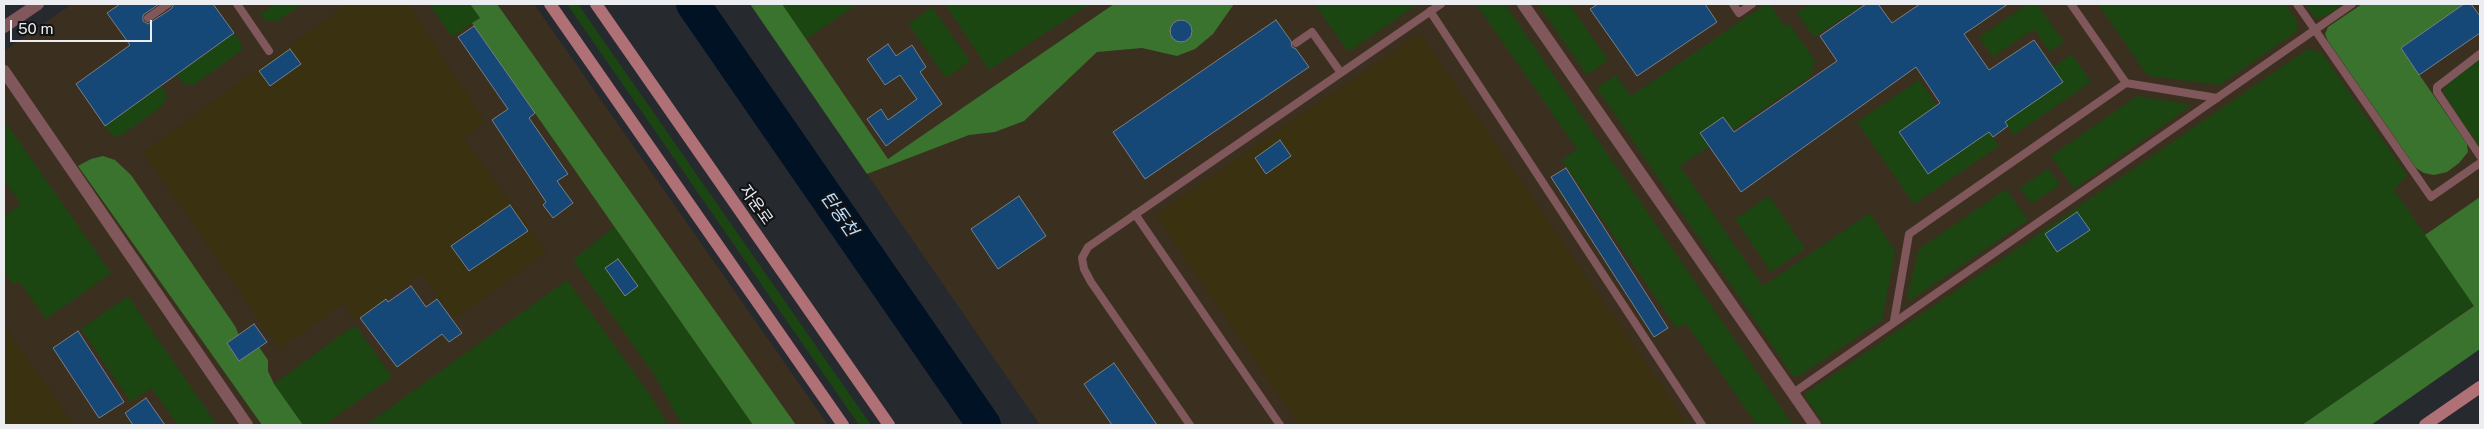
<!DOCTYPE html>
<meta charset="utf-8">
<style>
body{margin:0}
#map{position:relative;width:2484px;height:429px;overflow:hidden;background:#262a2f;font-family:"Public Sans",sans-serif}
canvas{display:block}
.frame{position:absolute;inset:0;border:5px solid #ebedf0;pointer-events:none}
.scale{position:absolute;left:10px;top:20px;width:142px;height:22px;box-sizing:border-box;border:2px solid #ebedf0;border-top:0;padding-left:6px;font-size:15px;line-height:18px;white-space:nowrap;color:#ebedf0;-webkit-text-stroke:4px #111315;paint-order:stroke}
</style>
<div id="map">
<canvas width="2484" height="429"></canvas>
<div class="frame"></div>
<div class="scale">50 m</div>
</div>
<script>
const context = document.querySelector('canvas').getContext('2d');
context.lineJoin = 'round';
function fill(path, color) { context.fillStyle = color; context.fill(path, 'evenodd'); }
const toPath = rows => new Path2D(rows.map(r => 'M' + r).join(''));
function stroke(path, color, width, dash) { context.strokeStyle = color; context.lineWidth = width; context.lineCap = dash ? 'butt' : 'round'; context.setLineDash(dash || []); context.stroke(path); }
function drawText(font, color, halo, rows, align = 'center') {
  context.font = font + ' "Public Sans","Noto Sans KR",sans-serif'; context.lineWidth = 4.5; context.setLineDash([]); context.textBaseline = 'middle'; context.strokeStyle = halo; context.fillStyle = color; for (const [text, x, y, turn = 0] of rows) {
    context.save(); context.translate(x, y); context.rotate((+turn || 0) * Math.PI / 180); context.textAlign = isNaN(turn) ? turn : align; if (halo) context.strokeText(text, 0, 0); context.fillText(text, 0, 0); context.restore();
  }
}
fill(toPath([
 [72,4,534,4,828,425,4,425,4,51],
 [750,4,2480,4,2480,349,2371,425,1040,425]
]), '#3b2f20');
fill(toPath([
 [276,4,303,4,276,22,264,20,260,14],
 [429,4,470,4,480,18,452,37],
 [567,4,578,4,871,425,859,425],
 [782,4,858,4,806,39],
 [945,4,1090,4,989,70],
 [1315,4,1418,4,1348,52],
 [1476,4,1505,4,1793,425,1757,425,1686,323,1677,329,1562,160,1577,149],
 [1538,4,1569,4,1608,60,1587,75],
 [1766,4,1770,4,1784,26,1789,23,1815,61,1810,77,1680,166,1763,286,1870,213,1895,251,1882,320,1801,375,1793,376,1597,88,1616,75,1631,96],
 [1810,4,1864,4,1814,37,1797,13],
 [2028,4,2037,4,2064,42,2050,52,2034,29,1993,57,1979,37],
 [2098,4,2285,4,2297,21,2298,27,2296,32,2220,85,2148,76],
 [2305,4,2344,4,2326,16,2319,17,2314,17],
 [932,7,970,61,946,78,908,24],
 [234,33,241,43,241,51,192,86,189,82,185,86,177,74],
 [2308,49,2321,52,2407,175,2394,190,2474,305,2302,425,1825,425,1804,395],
 [2072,54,2091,82,2014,135,2005,122,2053,67],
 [2480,59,2480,148,2443,92,2448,81],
 [1919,80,1937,106,1899,132,1928,174,1989,132,1999,146,1914,204,1857,122],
 [161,86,168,97,163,101,165,104,120,136,113,136,105,126],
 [2137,96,2187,104,2189,107,2074,189,2051,156],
 [4,120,111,273,46,319,19,281,13,285,4,271,4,216,21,204,4,180],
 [2048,168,2060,185,2031,204,2020,188],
 [2006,189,2028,220,1909,301,1907,298,1919,249],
 [1769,196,1805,249,1771,272,1735,219],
 [614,227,753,425,682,425,655,376,573,260],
 [567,280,648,392,668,425,366,425],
 [128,296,217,425,178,425,151,388,131,402,81,329],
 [355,325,392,377,324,425,303,425,274,384]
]), '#1b4611');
fill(toPath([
 [470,4,497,4,796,425,753,425,472,23,480,18],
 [750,4,782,4,888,159,1114,4,1234,4,1213,34,1195,49,1177,56,1142,48,1097,52,1024,121,995,132,969,135,867,174],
 [2362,4,2464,4,2401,48,2467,144,2468,152,2459,163,2447,172,2434,175,2424,173,2416,168,2328,41,2325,34,2328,27],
 [103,156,115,160,131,175,235,326,239,335,227,343,239,360,259,347,268,360,268,371,274,384,303,425,262,425,78,166,91,159],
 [2480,197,2480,349,2371,425,2302,425,2474,306,2425,235]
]), '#39732d');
fill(toPath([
 [347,4,408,4,485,121,464,138,547,252,455,319,421,274,355,321,343,304,279,349,143,152],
 [1420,33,1688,425,1299,425,1155,215],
 [4,325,74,425,4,425]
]), '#393110');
stroke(toPath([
 [693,4,984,425]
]), '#001224', 34);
const building = toPath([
 [120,4,159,4,143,15,143,21,148,24,171,9,174,4,213,4,234,33,105,126,76,84,130,45,107,13,120,4],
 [1598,4,1705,4,1717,22,1637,76,1590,9,1598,4],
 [1866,4,1878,4,1892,23,1920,4,2008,4,1964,34,1989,70,2034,40,2063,82,2005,122,2008,126,1993,137,1989,132,1928,174,1899,132,1940,103,1916,67,1741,192,1700,133,1723,117,1734,132,1837,61,1820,36,1866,4],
 [2464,4,2471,4,2480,16,2480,33,2419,75,2401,48,2464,4],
 '1170 31a11 11 0 1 1 22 0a11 11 0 1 1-22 0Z',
 [1276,20,1291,41,1292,47,1296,49,1309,67,1145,179,1113,132,1276,20],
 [474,26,535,113,529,118,568,174,557,181,573,203,553,218,543,205,546,202,492,120,508,109,458,37,474,26],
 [888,44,896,56,912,45,926,67,920,72,942,104,886,146,867,119,881,109,888,120,917,99,900,75,885,85,867,59,888,44],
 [290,49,301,64,270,86,259,71,290,49],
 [1280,140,1291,156,1266,174,1255,158,1280,140],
 [1566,168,1668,328,1654,337,1551,177,1566,168],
 [1019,196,1046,236,998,269,971,229,1019,196],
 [510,205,528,231,469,271,451,246,510,205],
 [2077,212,2090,230,2057,252,2045,234,2077,212],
 [618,259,638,286,625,296,605,268,618,259],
 [411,286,426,307,437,299,462,333,449,342,442,334,397,367,360,318,386,299,388,302,411,286],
 [254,324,267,342,239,361,227,343,254,324],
 [78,331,124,402,99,418,53,348,78,331],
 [1114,363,1157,425,1112,425,1084,384,1114,363],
 [146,398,165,425,133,425,125,413,146,398]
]);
fill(building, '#154876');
stroke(building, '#7a7f84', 1);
stroke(toPath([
 [237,4,269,51],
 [1733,4,1739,13,1752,4],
 [2071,4,2126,83],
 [2297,4,2431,197,2480,163],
 [1430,11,1702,425],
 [148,18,168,4],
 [1296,43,1312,32,1341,73],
 [2480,54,2437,87,2437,92,2480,156],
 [1135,214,1280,425],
 [1894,321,1909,234,2126,83,2217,98],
 [1793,393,2352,4],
 [1190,425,1091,282,1084,269,1082,258,1088,247,1441,4]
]), '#80575b', 8);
stroke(toPath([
 [1523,4,1815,425],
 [4,27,38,4],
 [4,71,247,425]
]), '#80575b', 12);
stroke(toPath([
 [550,4,843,425],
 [596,4,889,425],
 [2425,425,2480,387]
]), '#af7076', 12);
drawText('16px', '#ebedf0', '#111315', [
 ["자운로",756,205,55]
]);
drawText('italic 18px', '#b8defe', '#111315', [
 ["탄동천",839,214,55]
]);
</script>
